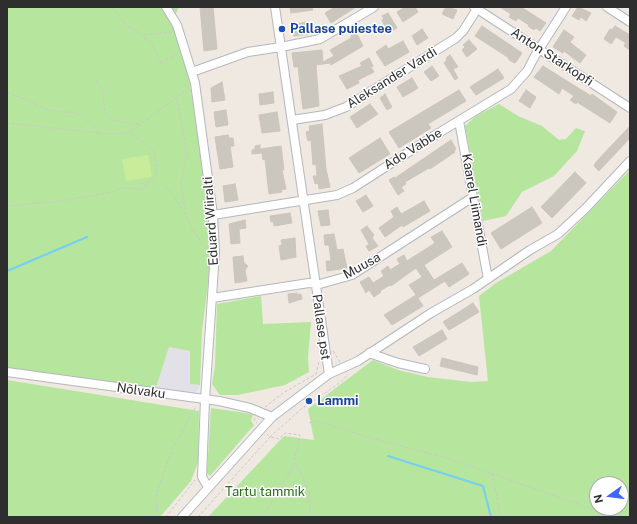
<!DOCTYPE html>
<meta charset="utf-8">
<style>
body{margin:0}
#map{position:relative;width:637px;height:524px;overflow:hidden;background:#efe9e1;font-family:"Public Sans",sans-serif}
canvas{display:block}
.frame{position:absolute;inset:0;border:8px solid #2e2e2e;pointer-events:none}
.north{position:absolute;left:589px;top:476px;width:40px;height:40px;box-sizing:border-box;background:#fff;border:1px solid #ababab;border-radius:50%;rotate:256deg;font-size:11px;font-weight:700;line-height:16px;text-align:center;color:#2e2e2e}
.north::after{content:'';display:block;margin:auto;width:14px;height:18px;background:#4264fb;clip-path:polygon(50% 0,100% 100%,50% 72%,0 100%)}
</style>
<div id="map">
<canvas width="637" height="524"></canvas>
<div class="frame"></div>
<div class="north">N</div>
</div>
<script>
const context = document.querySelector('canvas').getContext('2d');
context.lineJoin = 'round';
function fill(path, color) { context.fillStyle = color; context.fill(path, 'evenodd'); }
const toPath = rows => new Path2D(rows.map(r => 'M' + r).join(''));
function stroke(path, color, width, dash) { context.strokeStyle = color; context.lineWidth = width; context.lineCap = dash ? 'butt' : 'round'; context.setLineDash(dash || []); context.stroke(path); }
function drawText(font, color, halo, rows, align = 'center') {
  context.font = font + ' "Public Sans",sans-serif'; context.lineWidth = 3; context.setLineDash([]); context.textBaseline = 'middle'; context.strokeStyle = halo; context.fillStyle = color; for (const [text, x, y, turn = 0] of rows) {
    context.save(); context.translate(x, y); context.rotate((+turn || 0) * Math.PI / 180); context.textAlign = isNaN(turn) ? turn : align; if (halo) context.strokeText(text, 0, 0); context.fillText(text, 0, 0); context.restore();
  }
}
fill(toPath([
 [169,347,190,351,190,384,200,385,197,391,190,396,155,391]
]), '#e3e1e8');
fill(toPath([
 [7,7,179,7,172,21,168,15,185,60,190,84,205,178,212,251,202,331,200,385,190,384,190,351,169,347,155,391,7,371],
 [499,104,518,116,542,126,559,140,566,139,576,128,585,131,577,151,554,176,522,192,506,216,483,221,465,126,476,116],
 [630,170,630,517,208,517,284,436,314,440,308,409,373,360,398,370,428,377,471,382,488,381,479,296,496,283,551,251],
 [597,484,621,484,621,508,597,508],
 [261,296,263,324,311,322,308,357,309,372,285,385,238,395,220,395,212,384,215,366,217,304],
 [7,380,199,411,198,462,191,481,160,517,7,517],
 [211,408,253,414,251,421,254,425,210,476,207,473]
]), '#b6e59e');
fill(toPath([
 [148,155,152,177,126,181,122,159]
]), '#c9ec9a');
stroke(toPath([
 [7,271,87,237],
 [388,456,483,486,491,517]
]), '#75cff0', 2);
const building = toPath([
 [200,7,213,7,217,49,204,51,200,7],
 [290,7,312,7,313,10,291,13,290,7],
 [335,7,356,7,331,23,325,13,335,7],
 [405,7,415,7,418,12,403,22,397,12,405,7],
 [446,7,457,10,453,19,442,14,446,7],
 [500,7,521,7,546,23,540,31,536,28,534,30,528,26,529,25,518,18,516,21,509,17,511,14,500,7],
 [578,7,591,13,586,21,581,17,579,20,572,16,578,7],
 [388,13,397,28,388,33,382,20,384,19,382,16,388,13],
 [306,22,308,34,294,36,292,25,306,22],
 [482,26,522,53,516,62,514,63,508,59,509,58,475,36,482,26],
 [615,26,630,35,630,50,624,46,626,43,616,37,611,44,604,39,610,29,612,30,615,26],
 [422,29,428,38,417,45,412,36,422,29],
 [564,30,574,37,570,42,572,44,586,55,580,63,564,51,563,53,553,47,564,30],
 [356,32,363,46,331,65,330,63,316,65,319,106,303,109,298,67,294,67,292,53,322,50,323,62,334,56,330,50,351,38,351,35,356,32],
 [469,40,477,49,467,57,462,50,465,47,463,45,469,40],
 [403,41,409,52,385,66,376,52,386,45,388,49,403,41],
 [450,55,458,67,453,69,458,78,455,80,444,63,447,60,446,58,450,55],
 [369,58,373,66,371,67,374,72,358,80,359,83,347,89,339,76,362,66,360,63,369,58],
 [432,66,439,76,431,81,424,72,432,66],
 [543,66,591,96,592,94,617,112,610,123,577,102,576,104,570,100,574,96,562,88,559,94,534,77,543,66],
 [498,69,504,78,476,95,470,87,498,69],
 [412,78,418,88,403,97,397,87,412,78],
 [222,82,225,100,212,102,211,88,222,82],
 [459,90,466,101,428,124,431,128,399,148,389,132,459,90],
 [526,90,536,97,530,108,519,101,526,90],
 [273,92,274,103,260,105,259,94,273,92],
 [385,94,392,107,387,110,380,98,385,94],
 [370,104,378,114,357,128,350,117,370,104],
 [226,110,228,125,216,127,214,112,226,110],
 [277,112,280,131,262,133,259,115,277,112],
 [322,124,326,169,330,187,319,189,318,183,315,184,313,176,317,176,316,164,313,165,311,140,308,141,306,132,310,131,309,126,322,124],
 [630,126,630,138,599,171,594,166,596,162,630,126],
 [228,135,229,138,233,138,234,146,230,146,233,167,220,169,215,137,228,135],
 [380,138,390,154,359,173,349,158,380,138],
 [451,140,456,149,454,150,455,152,430,169,429,168,405,182,406,184,401,187,404,191,398,195,389,180,394,177,395,178,451,140],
 [260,145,260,149,281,146,284,170,282,170,286,189,281,190,282,192,269,194,265,159,263,160,262,153,252,154,252,150,255,149,255,146,260,145],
 [575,172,586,183,552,218,541,207,575,172],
 [235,184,238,200,225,202,223,186,235,184],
 [366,195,373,206,363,212,356,201,366,195],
 [424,201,430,211,403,227,402,225,385,237,379,228,394,217,391,211,397,207,401,214,424,201],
 [532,207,542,223,501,249,491,233,532,207],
 [328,210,330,225,321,226,318,211,328,210],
 [290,213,292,223,274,226,273,221,271,222,270,216,290,213],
 [245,220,246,228,239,229,240,243,231,244,229,224,245,220],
 [367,226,374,235,372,238,378,246,369,251,366,246,369,244,361,230,367,226],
 [442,231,452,247,424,265,434,280,462,263,469,274,449,287,445,281,418,298,423,306,392,325,384,315,416,295,409,285,422,277,416,268,391,286,390,285,380,291,381,292,374,297,369,290,366,293,360,282,369,277,373,283,384,276,381,271,388,266,390,270,400,264,397,259,404,255,407,261,435,243,431,237,442,231],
 [334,234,337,250,343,249,347,268,327,271,326,261,331,261,329,245,325,245,324,235,334,234],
 [295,238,296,257,281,260,279,246,282,245,281,240,295,238],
 [243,256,244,263,248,266,245,270,247,281,235,283,233,257,243,256],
 [297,293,297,295,301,294,302,299,289,303,288,294,297,293],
 [473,303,479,312,449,330,443,322,473,303],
 [442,330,447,339,419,356,413,347,442,330],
 [442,358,478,367,477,375,440,366,442,358]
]);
fill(building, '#cbc7bf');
stroke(building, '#cbc5ba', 1);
const minor = toPath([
 [166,7,177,25,195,83,213,215,215,252,205,400,202,477,208,487],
 [275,7,329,374],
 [474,7,630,108],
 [607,7,630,22],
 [192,72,248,52,281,47,320,39,374,7],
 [292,120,325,115,346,107,456,38,463,31,477,9],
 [459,121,488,279],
 [213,215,337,195,353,188,432,137,511,89,527,71,536,54,566,7],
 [212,298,309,283,320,284,352,275,473,197],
 [369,353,398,363,425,369],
 [7,372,219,401,250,408,272,417],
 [182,517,272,417,329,374,358,361,431,313,473,289,530,250,558,234,586,208,630,161]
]);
stroke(minor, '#b4b7c1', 10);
stroke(toPath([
 [112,7,128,27,138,32,152,44,162,66],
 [144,35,172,32],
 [161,62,178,54],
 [96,80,102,89,105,113,110,120,140,124],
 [7,93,25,99,47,110,76,113,83,116,99,133,114,134,130,132,189,88],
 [177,98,186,148,187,156,181,184,185,211],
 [7,123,99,133],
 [165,187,173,194,177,202,184,210],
 [7,206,62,201,112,192,122,188,142,189,156,176,157,166,154,152,144,142,130,133],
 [185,212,191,227,203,245,207,248],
 [333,351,340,362],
 [265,407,283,393,316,374,319,361],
 [255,418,254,420,257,423],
 [309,423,317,421,378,440,450,459,615,517],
 [270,437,300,410,341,382,348,374],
 [295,463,301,472,309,493,310,517],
 [492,473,501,517],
 [157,517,156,495,172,450,196,406],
 [166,517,195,480],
 [198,517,270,437,267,434],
 [262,517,283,485,294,462,300,435,285,433,279,439,271,437]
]), '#c9c9c9', 1, [3, 2]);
stroke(minor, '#fff', 8);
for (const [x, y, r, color] of [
 [282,29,4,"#1a4fb4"],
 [309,401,4,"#1a4fb4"]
]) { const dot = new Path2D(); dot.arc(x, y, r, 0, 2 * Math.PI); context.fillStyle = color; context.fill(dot); stroke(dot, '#fff', 1.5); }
drawText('bold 13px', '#164399', '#fff', [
 ["Pallase puiestee",290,29],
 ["Lammi",317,401]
], 'left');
drawText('13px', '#2e2e2e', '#fff', [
 ["Anton Starkopfi",552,57,33],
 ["Aleksander Vardi",392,78,-32],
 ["Ado Vabbe",413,149,-32],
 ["Kaarel Liimandi",474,200,80],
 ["Eduard Wiiralti",211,221,-94],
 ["Muusa",362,266,-29],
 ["Pallase pst",321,327,82],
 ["Nõlvaku",141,391,8]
]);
drawText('13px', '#2c6e1b', '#fff', [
 ["Tartu tammik",265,492]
]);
</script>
